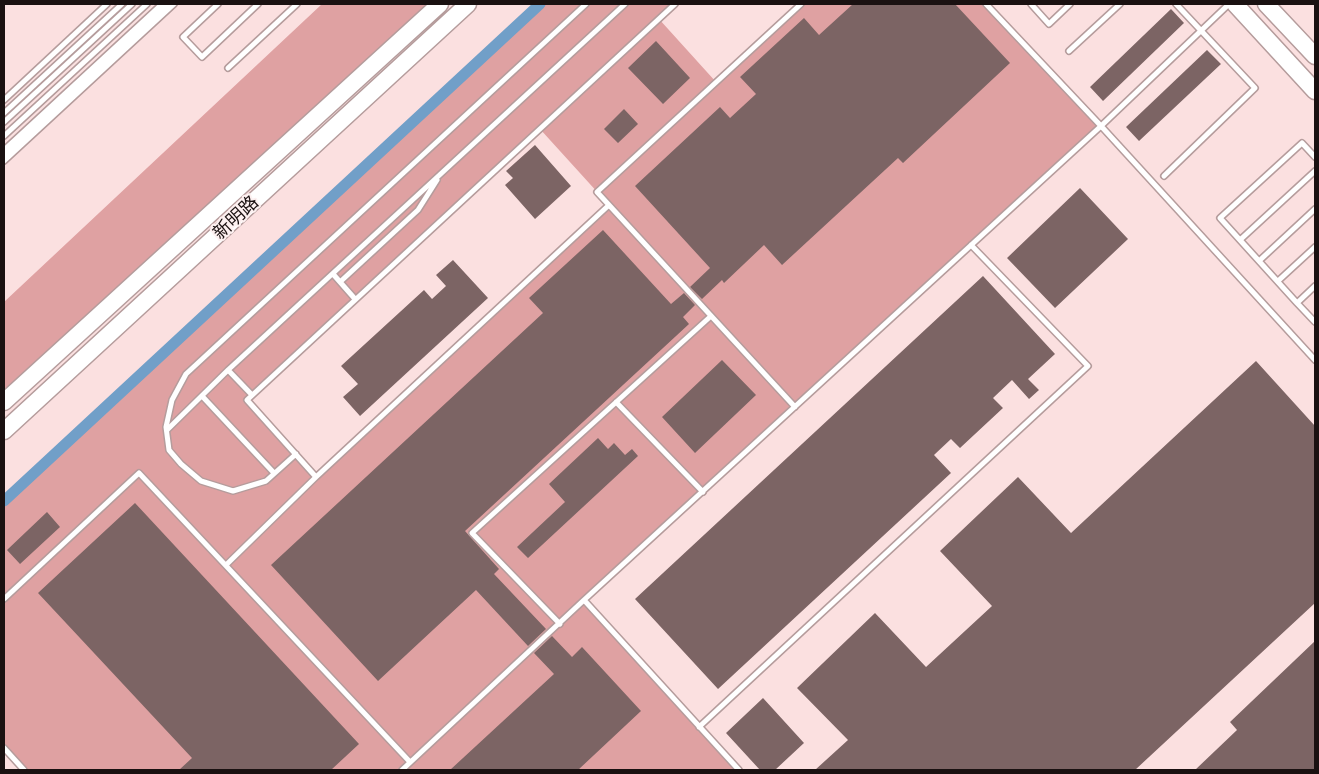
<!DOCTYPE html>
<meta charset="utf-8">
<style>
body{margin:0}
#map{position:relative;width:1319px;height:774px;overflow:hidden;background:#fbe0e0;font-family:"Alegreya Sans",sans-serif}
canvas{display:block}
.frame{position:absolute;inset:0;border:5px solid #1a1111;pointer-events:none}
</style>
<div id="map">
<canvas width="1319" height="774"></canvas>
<div class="frame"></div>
</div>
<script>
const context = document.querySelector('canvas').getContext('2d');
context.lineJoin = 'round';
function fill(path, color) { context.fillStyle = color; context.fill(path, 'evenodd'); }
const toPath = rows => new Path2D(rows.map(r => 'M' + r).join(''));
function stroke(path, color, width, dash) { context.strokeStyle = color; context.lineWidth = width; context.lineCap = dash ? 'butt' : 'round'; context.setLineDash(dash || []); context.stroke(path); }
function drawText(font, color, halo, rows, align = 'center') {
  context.font = font + ' "Alegreya Sans","Noto Sans SC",sans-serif'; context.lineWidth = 4; context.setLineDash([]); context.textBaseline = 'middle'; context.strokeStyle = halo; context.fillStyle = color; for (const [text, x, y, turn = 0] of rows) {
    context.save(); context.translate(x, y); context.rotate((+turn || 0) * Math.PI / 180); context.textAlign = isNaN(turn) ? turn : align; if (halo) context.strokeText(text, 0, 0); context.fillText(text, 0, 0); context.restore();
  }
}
fill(toPath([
 [322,4,437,4,4,401,4,302],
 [540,4,675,4,659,19,716,82,801,4,986,4,1101,126,585,600,739,770,24,770,4,748,4,501],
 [540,129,609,205,316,477,247,400]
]), '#dfa1a2');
stroke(toPath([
 [4,501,540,4]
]), '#719fc8', 11);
fill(toPath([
 [853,4,955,4,1010,63,903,163,898,158,782,265,764,245,724,283,722,280,702,299,690,287,710,268,635,186,720,107,730,118,756,94,740,77,804,18,819,35],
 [1171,9,1184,23,1103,101,1090,87],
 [656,41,690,78,663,104,628,68],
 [1207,50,1221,64,1139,141,1126,127],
 [624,109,638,124,618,143,604,129],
 [535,145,571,186,535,219,505,185,513,178,506,171],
 [1080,188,1128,239,1055,308,1007,258],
 [603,230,671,304,684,293,695,305,683,317,689,324,465,531,499,569,494,574,546,629,528,646,476,590,378,681,271,565,543,313,529,298],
 [453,260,488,298,360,416,343,397,358,384,341,366,424,290,432,299,446,286,436,275],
 [983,276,1055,354,1028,379,1039,390,1029,399,1012,380,993,398,1003,408,960,448,951,439,934,455,951,473,718,689,635,599],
 [722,360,756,395,695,453,662,417],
 [1256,361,1315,426,1315,603,1135,770,815,770,848,740,797,688,875,613,926,667,992,606,940,551,1018,477,1071,533],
 [598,438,608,449,614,443,625,455,632,449,638,456,528,558,517,547,565,502,549,484],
 [135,503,359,744,331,770,179,770,192,758,38,593],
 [47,512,60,527,20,564,7,550],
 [552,636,572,657,582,647,641,711,578,770,450,770,554,674,534,653],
 [1315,641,1315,770,1195,770,1237,730,1230,722],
 [763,698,804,743,775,770,760,770,726,733]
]), '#7c6464');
const service = toPath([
 [218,4,183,37,202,57,258,4],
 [675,4,247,400,316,477,609,205,795,407],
 [1031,4,1049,24,1070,4],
 [1229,4,1101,126,1315,360],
 [1069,51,1120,4],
 [228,68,297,4],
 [4,100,107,4],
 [4,113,122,4],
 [4,122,132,4],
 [4,136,147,4],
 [4,150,162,4],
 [4,155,168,4],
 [4,161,174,4],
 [1164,176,1255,88,1176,4],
 [609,205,597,192,801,4],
 [1240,240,1315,171],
 [1259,261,1315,209],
 [333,274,355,299],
 [1278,281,1315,247],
 [340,282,418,210,437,180],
 [1315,286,1297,303,1315,322],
 [1297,303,1220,218,1302,143,1315,157],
 [252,395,228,370,625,4],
 [202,396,274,473],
 [616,402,703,492],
 [167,430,228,370],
 [296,454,266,481,233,491,201,481,181,464,169,450,166,427,172,400,186,374,586,4],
 [226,565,316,477],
 [4,599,139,473,410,762],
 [560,624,472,533,711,316],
 [699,727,1088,366,971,245],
 [4,748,24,770],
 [402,770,584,600],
 [739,770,584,600,1101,126,986,4]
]);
const primary = toPath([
 [1235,4,1315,91],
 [1266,4,1315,56],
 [4,402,440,4],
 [4,431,468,4]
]);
stroke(service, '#b59c9c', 8);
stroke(primary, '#b59c9c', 19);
stroke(service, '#fff', 5);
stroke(primary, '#fff', 16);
drawText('18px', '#1a1111', '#fdf1f1', [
 ["新明路",236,218,-43]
]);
</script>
